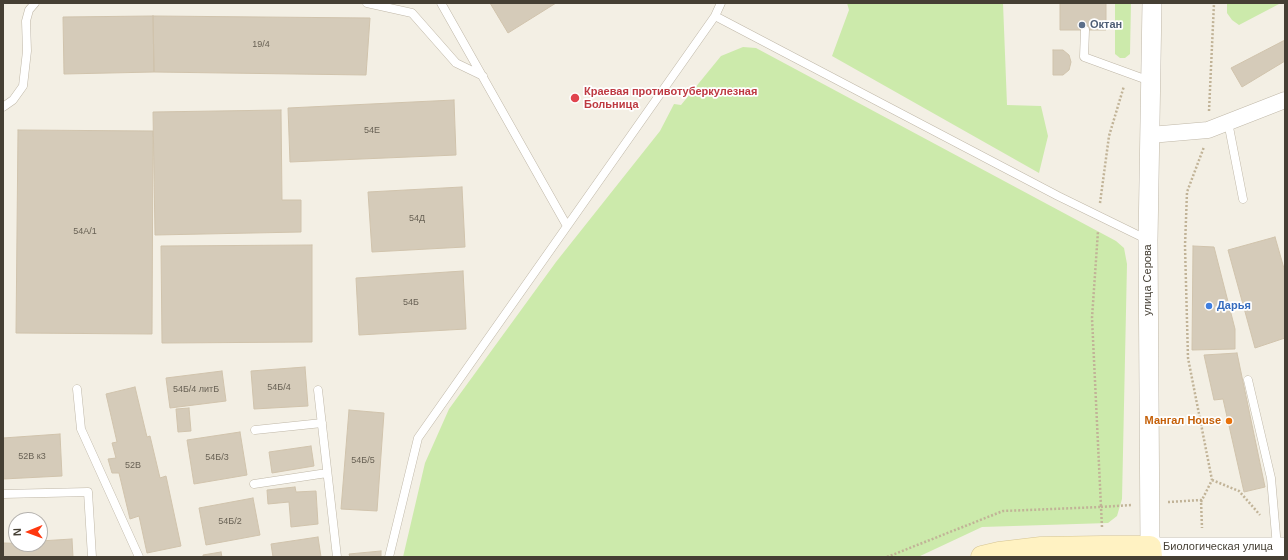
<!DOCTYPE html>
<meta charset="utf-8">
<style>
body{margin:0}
#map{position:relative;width:1288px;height:560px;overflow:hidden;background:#f3efe4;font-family:Arial,sans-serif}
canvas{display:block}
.frame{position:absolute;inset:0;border:4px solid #453f34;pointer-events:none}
.north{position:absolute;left:8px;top:512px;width:40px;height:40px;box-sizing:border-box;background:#fff;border:1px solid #b5b2ae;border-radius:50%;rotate:269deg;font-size:11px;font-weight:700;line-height:16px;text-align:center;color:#453f34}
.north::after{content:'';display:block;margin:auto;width:14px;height:18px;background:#ff380f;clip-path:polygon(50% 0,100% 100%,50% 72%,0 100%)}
</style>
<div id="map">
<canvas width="1288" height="560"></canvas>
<div class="frame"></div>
<div class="north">N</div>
</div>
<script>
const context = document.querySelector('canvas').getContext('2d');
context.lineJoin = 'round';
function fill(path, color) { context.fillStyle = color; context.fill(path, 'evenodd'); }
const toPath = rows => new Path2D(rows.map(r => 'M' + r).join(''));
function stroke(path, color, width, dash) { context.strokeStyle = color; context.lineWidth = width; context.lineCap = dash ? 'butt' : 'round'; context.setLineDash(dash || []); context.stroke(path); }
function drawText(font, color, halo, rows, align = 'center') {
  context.font = font + ' Arial,sans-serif'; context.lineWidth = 3.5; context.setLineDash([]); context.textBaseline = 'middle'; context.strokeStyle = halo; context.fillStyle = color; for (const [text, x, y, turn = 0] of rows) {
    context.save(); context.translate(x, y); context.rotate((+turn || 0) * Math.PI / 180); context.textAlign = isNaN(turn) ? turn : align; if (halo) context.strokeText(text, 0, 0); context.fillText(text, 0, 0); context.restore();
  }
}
fill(toPath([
 [847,3,1003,3,1007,105,1041,106,1048,136,1039,173,832,56,849,10],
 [1115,3,1131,3,1130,54,1125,58,1120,58,1115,54],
 [1227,3,1281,3,1239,25,1232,20,1227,13],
 [743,47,756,48,1116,241,1124,248,1127,264,1122,499,1117,516,1108,523,982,527,918,557,403,557,425,463,449,409,556,262,660,131,674,104,681,105,721,56]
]), '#cceaab');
const building = toPath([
 [490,3,556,3,508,33,490,3],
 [1060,3,1106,3,1106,30,1060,30,1060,3],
 [153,16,154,72,64,74,63,17,153,16],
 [153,16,370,18,366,75,154,72,153,16],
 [1285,40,1285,61,1242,87,1231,68,1285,40],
 [1053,50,1063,50,1069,55,1071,62,1069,70,1063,75,1053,75,1053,50],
 [454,100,456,155,290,162,288,108,454,100],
 [281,110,282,200,301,200,301,232,155,235,153,112,281,110],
 [18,130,153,131,152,334,16,333,18,130],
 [462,187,465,247,372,252,368,192,462,187],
 [1275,237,1285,272,1285,338,1255,348,1228,250,1275,237],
 [312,245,312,342,162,343,161,246,312,245],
 [1193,246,1214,247,1235,329,1235,349,1192,350,1193,246],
 [463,271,466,329,359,335,356,278,463,271],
 [1237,353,1265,487,1244,492,1223,399,1214,400,1204,355,1237,353],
 [305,367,308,406,254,409,251,371,305,367],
 [222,371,226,401,170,408,166,378,222,371],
 [135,387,147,437,150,436,160,478,166,476,181,546,147,553,139,516,130,519,119,473,112,473,108,459,116,458,112,443,117,442,106,394,135,387],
 [189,408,191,431,178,432,176,409,189,408],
 [349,410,384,413,377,511,341,509,349,410],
 [240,432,247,475,194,484,187,440,240,432],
 [60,434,62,476,3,479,3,438,60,434],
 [311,446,314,466,272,473,269,452,311,446],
 [295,487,296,492,316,491,318,524,291,527,289,502,268,504,267,490,295,487],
 [253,498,260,535,206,545,199,508,253,498],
 [318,537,321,557,273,557,271,544,318,537],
 [72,539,73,557,3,557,3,543,40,544,40,541,72,539],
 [381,551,381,557,350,557,349,554,381,551],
 [221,552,222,557,203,557,203,555,221,552]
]);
fill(building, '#d5cbb9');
stroke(building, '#d0c3ac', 1);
const service = toPath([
 [367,3,412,13,456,63,483,76],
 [441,3,567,226],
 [715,16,721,3],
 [1085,30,1084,57,1150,81],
 [3,107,13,100,23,86,27,51,26,21,29,10,35,3],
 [1228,122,1243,199],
 [1248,380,1271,478,1277,547],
 [77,389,81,429,139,557],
 [318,390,337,557],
 [255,430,322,423],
 [254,484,327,473],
 [3,494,88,492,92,557],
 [389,557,418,438,715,16,1058,196,1148,240]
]);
const minor = toPath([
 [1150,135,1208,130,1285,100]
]);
const tertiary = toPath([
 [1152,3,1148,240,1150,547,1285,547]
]);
const secondary = toPath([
 [982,557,999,553,1041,548,1102,547,1150,547,1151,557]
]);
stroke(service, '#bfb7a7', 9);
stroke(minor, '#bfb7a7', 17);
stroke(tertiary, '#bfb7a7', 20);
stroke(secondary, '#d5c492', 23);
stroke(toPath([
 [1209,111,1214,3],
 [1100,203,1109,136,1124,86],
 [1212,480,1239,491,1260,515],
 [1168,502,1201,500,1202,528],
 [1201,502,1212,480,1188,358,1185,246,1187,192,1204,147],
 [1102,527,1101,507,1131,505],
 [887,557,1003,511,1101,507,1092,318,1098,231]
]), '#c1b397', 2.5, [2, 2]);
stroke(service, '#fff', 8);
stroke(minor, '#fff', 16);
stroke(tertiary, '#fff', 19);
stroke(secondary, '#fff2c2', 22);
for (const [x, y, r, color] of [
 [1082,25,4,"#5c6f8a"],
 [575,98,5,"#e0444e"],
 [1209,306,4,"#3f7fe0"],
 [1229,421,4,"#e8710a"]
]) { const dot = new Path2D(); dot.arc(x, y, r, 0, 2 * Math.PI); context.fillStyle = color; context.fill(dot); stroke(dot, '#fff', 1.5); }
drawText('9px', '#696255', null, [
 ["19/4",261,45],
 ["54Е",372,131],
 ["54Д",417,219],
 ["54А/1",85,232],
 ["54Б",411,303],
 ["54Б/4",279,388],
 ["54Б/4 литБ",196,390],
 ["52В к3",32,457],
 ["54Б/3",217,458],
 ["54Б/5",363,461],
 ["52В",133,466],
 ["54Б/2",230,522]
]);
drawText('bold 11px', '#4e5e75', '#fff', [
 ["Октан",1090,25]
], 'left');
drawText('bold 11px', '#be3a42', '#fff', [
 ["Краевая противотуберкулезная",584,92],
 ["Больница",584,105]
], 'left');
drawText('11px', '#453f34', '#fff', [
 ["улица Серова",1148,280,-90],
 ["Биологическая улица",1218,547]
]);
drawText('bold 11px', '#366cbe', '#fff', [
 ["Дарья",1217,306]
], 'left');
drawText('bold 11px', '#c56008', '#fff', [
 ["Мангал House",1221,421]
], 'right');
</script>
